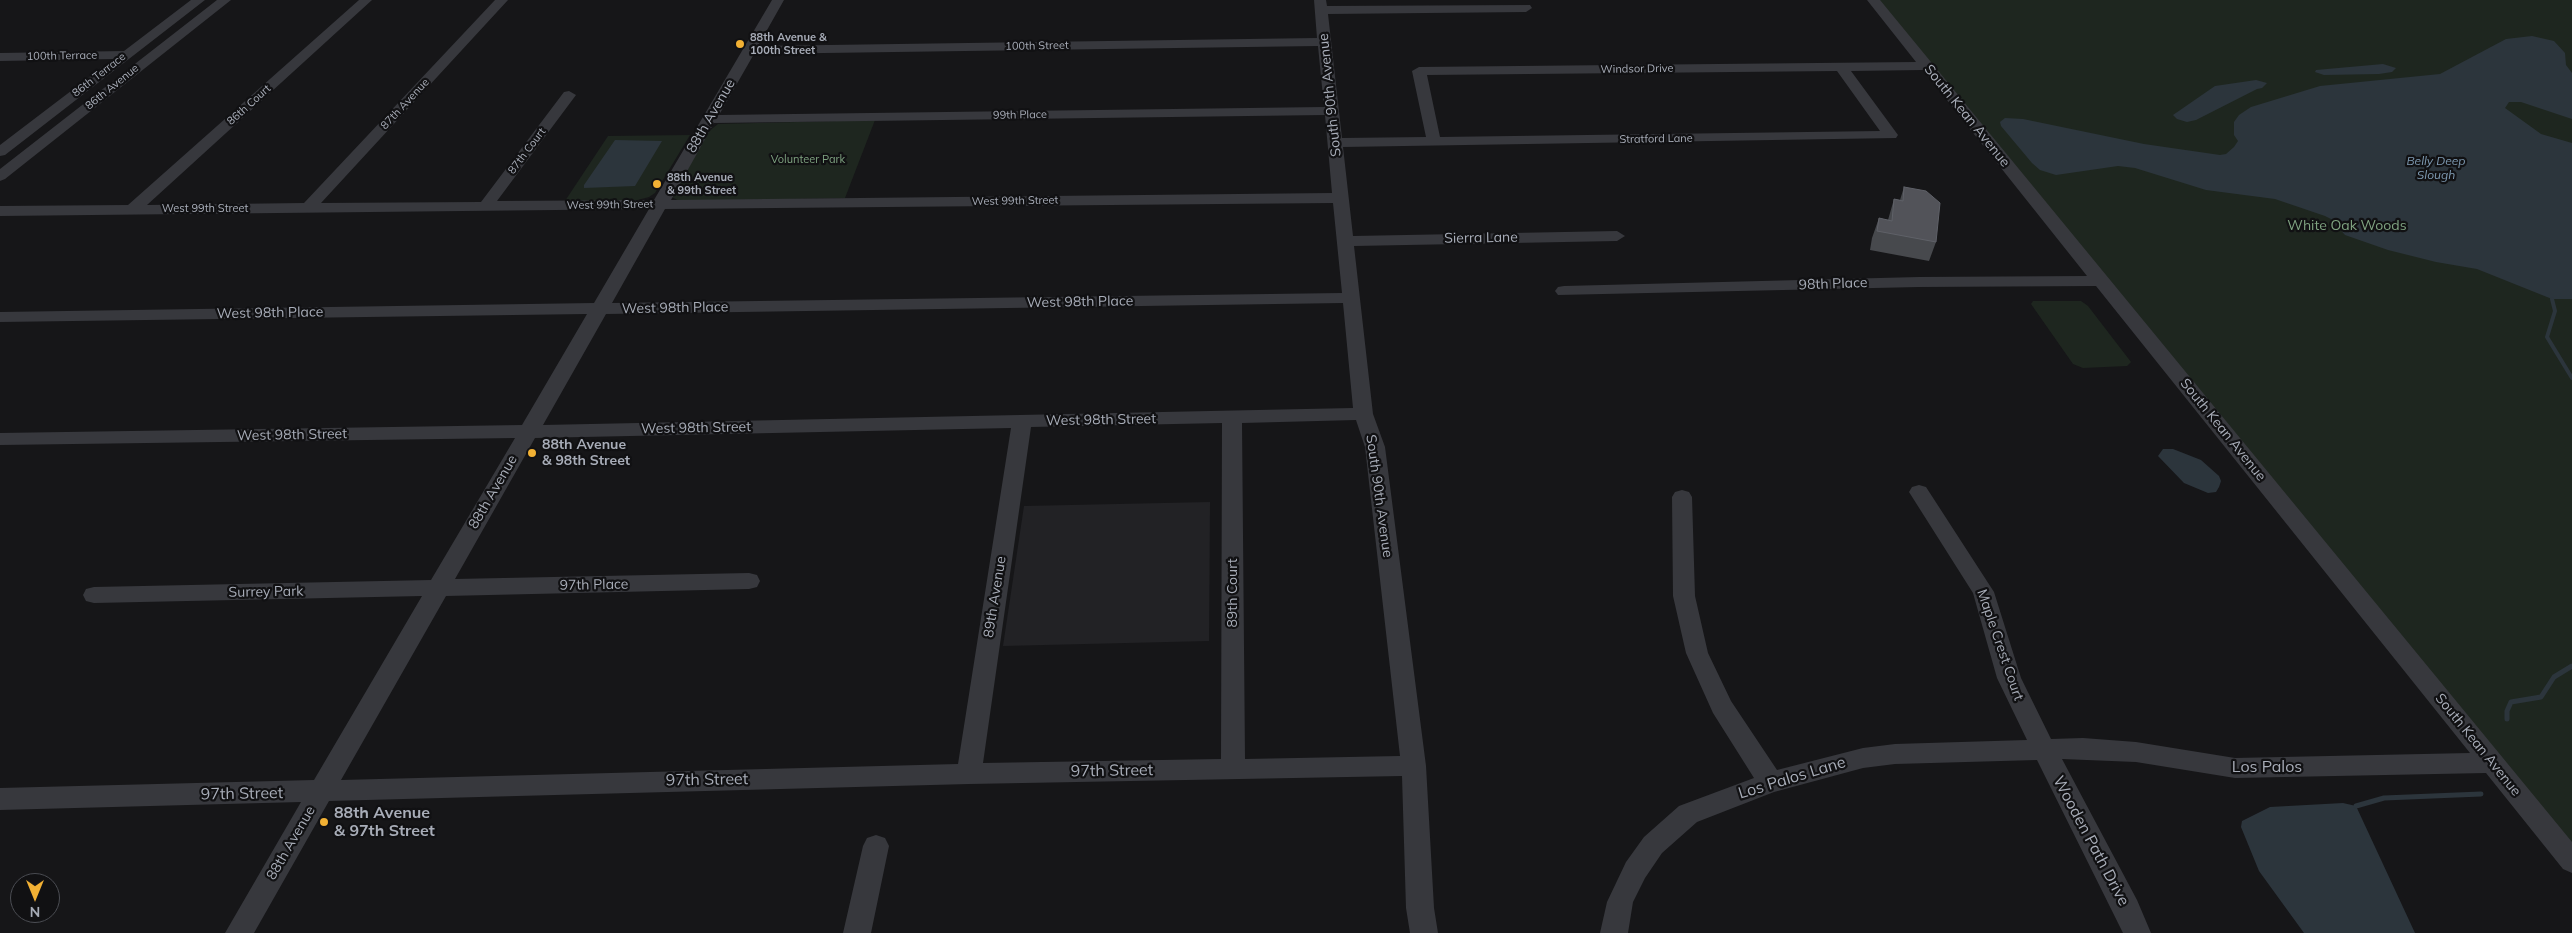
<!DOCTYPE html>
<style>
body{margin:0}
#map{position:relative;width:2572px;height:933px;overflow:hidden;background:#161618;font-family:Mulish,sans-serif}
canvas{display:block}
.north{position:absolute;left:10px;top:873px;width:50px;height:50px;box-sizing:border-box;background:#111113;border:1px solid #4d4f55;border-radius:50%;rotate:180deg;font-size:14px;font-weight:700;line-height:20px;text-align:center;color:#a8adb8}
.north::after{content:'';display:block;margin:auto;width:18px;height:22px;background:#f2b134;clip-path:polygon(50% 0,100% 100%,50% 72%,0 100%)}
</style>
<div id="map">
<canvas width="2572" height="933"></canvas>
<div class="north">N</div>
</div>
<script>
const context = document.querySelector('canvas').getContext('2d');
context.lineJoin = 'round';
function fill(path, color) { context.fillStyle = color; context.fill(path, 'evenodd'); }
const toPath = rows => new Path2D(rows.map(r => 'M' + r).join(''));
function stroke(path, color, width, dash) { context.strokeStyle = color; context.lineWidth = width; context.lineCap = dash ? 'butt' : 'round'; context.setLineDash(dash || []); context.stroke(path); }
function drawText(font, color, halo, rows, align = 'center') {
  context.font = font + ' Mulish,sans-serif'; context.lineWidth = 4.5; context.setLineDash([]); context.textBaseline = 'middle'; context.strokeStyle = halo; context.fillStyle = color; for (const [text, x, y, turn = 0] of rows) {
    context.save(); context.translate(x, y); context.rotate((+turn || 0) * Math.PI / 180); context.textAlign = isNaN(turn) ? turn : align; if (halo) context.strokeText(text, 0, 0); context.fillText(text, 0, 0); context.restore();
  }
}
fill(toPath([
 [1210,502,1209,641,1003,646,1024,506]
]), '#222225');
fill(toPath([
 [1876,0,2572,0,2572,861],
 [875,120,845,198,679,201,672,197,708,132,718,124],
 [690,135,655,193,649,197,634,201,565,201,608,136],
 [2033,301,2081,301,2088,306,2131,362,2127,366,2083,368,2073,364,2031,304]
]), '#1e261f');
fill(toPath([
 [2532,36,2554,41,2565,53,2566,65,2572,73,2572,119,2521,102,2509,102,2505,108,2541,134,2572,143,2572,299,2552,299,2477,269,2436,262,2388,250,2345,235,2331,219,2325,216,2275,199,2206,190,2135,168,2118,166,2056,175,2040,170,2032,163,2001,126,2000,122,2005,118,2023,119,2144,144,2220,155,2226,154,2234,147,2238,141,2234,135,2234,122,2239,115,2251,107,2320,86,2440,74,2506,39],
 [2383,64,2396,68,2392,72,2379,74,2324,75,2315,72,2316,70],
 [2256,80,2267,83,2262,88,2257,89,2196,120,2187,122,2177,119,2173,115,2215,86],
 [615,140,662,141,635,186,584,188,584,185],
 [2163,449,2173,449,2201,460,2219,476,2221,481,2219,487,2216,492,2208,493,2184,483,2158,456],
 [2343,803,2356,806,2415,933,2304,933,2259,871,2241,827,2242,821,2270,807]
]), '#2c353c');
stroke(toPath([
 [2552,299,2555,311,2547,337,2572,378]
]), '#2c353c', 4);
stroke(toPath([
 [2507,719,2507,711,2511,702,2541,697,2554,677,2572,666],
 [2356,806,2384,798,2481,794]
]), '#2c353c', 5);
fill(toPath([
 [191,0,205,0,5,155,0,156,0,145,113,59,0,61,0,53,124,51,191,0],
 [217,0,231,0,5,179,0,181,0,169,217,0],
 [359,0,372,0,147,205,304,203,495,0,508,0,321,203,481,202,564,92,569,91,576,95,497,201,654,200,772,0,784,0,758,46,1317,38,1314,0,1326,0,1327,6,1530,5,1532,8,1526,12,1328,14,1342,138,1426,137,1412,71,1419,67,1916,62,1867,0,1880,0,2572,842,2572,873,2563,869,2486,773,2235,778,2136,762,2062,759,2137,900,2151,933,2123,933,2037,760,1895,764,1863,768,1774,792,1697,822,1662,853,1645,878,1633,902,1628,933,1600,933,1607,902,1626,862,1644,837,1679,806,1754,778,1713,713,1686,653,1673,596,1672,497,1675,492,1682,490,1689,492,1692,497,1695,596,1708,653,1731,701,1777,770,1863,748,1895,744,2027,740,1997,678,1973,593,1909,492,1912,487,1919,485,1926,487,1994,592,2021,678,2051,739,2083,738,2136,742,2235,758,2470,753,2096,286,1919,287,1558,295,1555,291,1558,287,1564,286,1919,277,2087,276,1923,70,1851,71,1898,135,1896,138,1343,147,1353,236,1617,231,1625,236,1617,241,1354,246,1373,414,1385,447,1426,766,1434,908,1438,933,1410,933,1406,908,1402,776,969,784,329,801,254,933,225,933,301,802,0,810,0,788,314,780,422,596,94,603,86,601,83,595,86,589,94,587,431,580,515,438,0,445,0,433,522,425,587,314,0,322,0,312,594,303,649,209,0,216,0,206,128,205,359,0],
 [1318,46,1324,107,719,115,754,54,1318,46],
 [1837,71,1880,131,1440,137,1427,75,1837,71],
 [1325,115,1332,193,671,200,714,123,1325,115],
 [1333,203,1342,293,612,303,665,209,1333,203],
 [1343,303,1353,408,543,425,606,314,1343,303],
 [1356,420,1365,447,1400,756,1245,759,1242,423,1356,420],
 [1222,423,1221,759,983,763,1031,427,1222,423],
 [1011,428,958,764,341,780,446,596,749,589,757,587,760,581,757,575,749,573,455,579,535,438,1011,428],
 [876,835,885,838,889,846,871,933,843,933,863,846,867,838,876,835]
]), '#37383d');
fill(toPath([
 [1904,187,1936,242,1929,261,1870,250,1872,238,1879,218,1888,220,1894,199,1900,200]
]), '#47494d');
const building = toPath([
 [1904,187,1926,191,1940,203,1936,242,1877,231,1879,218,1892,221,1894,199,1903,201,1904,187]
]);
fill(building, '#525359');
stroke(building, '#5f6168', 1);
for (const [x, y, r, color] of [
 [740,44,5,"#f2b134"],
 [657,184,5,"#f2b134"],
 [532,453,5,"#f2b134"],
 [324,822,5,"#f2b134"]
]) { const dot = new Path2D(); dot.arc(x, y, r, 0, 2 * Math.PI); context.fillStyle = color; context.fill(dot); stroke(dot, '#111113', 2); }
drawText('bold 11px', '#a8adb8', '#111113', [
 ["88th Avenue &",750,38],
 ["100th Street",750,51],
 ["88th Avenue",667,178],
 ["& 99th Street",667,191]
], 'left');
drawText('11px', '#a8adb8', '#111113', [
 ["100th Street",1037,46,-1],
 ["100th Terrace",62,56,-1],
 ["Windsor Drive",1637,69,-1],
 ["86th Terrace",99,75,-38],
 ["86th Avenue",112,87,-39],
 ["87th Avenue",405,104,-47],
 ["86th Court",249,105,-42],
 ["99th Place",1020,115,-1],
 ["Stratford Lane",1656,139,-1],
 ["87th Court",527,151,-53],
 ["West 99th Street",1015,201,-1],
 ["West 99th Street",610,205,-1],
 ["West 99th Street",205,209]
]);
drawText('11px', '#7fa381', '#111113', [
 ["Volunteer Park",808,160]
]);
drawText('italic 12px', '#7f9bb3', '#111113', [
 ["Belly Deep",2436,161],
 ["Slough",2436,175]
]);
drawText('14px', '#a8adb8', '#111113', [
 ["South 90th Avenue",1330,95,-96],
 ["88th Avenue",711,116,-60],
 ["South Kean Avenue",1967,116,51],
 ["Sierra Lane",1481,238,-1],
 ["98th Place",1833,284,-2],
 ["West 98th Place",1080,302,-1],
 ["West 98th Place",675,308,-1],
 ["West 98th Place",270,313,-1],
 ["West 98th Street",1101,420,-1],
 ["West 98th Street",696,428,-1],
 ["South Kean Avenue",2223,430,51],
 ["West 98th Street",292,435,-1],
 ["88th Avenue",493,492,-60],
 ["South 90th Avenue",1379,496,82],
 ["97th Place",594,585,-1],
 ["Surrey Park",266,592,-1],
 ["89th Court",1233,593,-90],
 ["89th Avenue",995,597,-81],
 ["Maple Crest Court",2000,645,71],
 ["South Kean Avenue",2478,745,51],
 ["88th Avenue",291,843,-60]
]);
drawText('14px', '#7fa381', '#111113', [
 ["White Oak Woods",2347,226]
]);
drawText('bold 14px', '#a8adb8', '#111113', [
 ["88th Avenue",542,445],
 ["& 98th Street",542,461]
], 'left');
drawText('16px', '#a8adb8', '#111113', [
 ["Los Palos",2267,767],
 ["97th Street",1112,771,-1],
 ["Los Palos Lane",1792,778,-17],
 ["97th Street",707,780,-1],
 ["97th Street",242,794,-1],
 ["Wooden Path Drive",2091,841,62]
]);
drawText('bold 16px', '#a8adb8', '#111113', [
 ["88th Avenue",334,813],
 ["& 97th Street",334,831]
], 'left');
</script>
